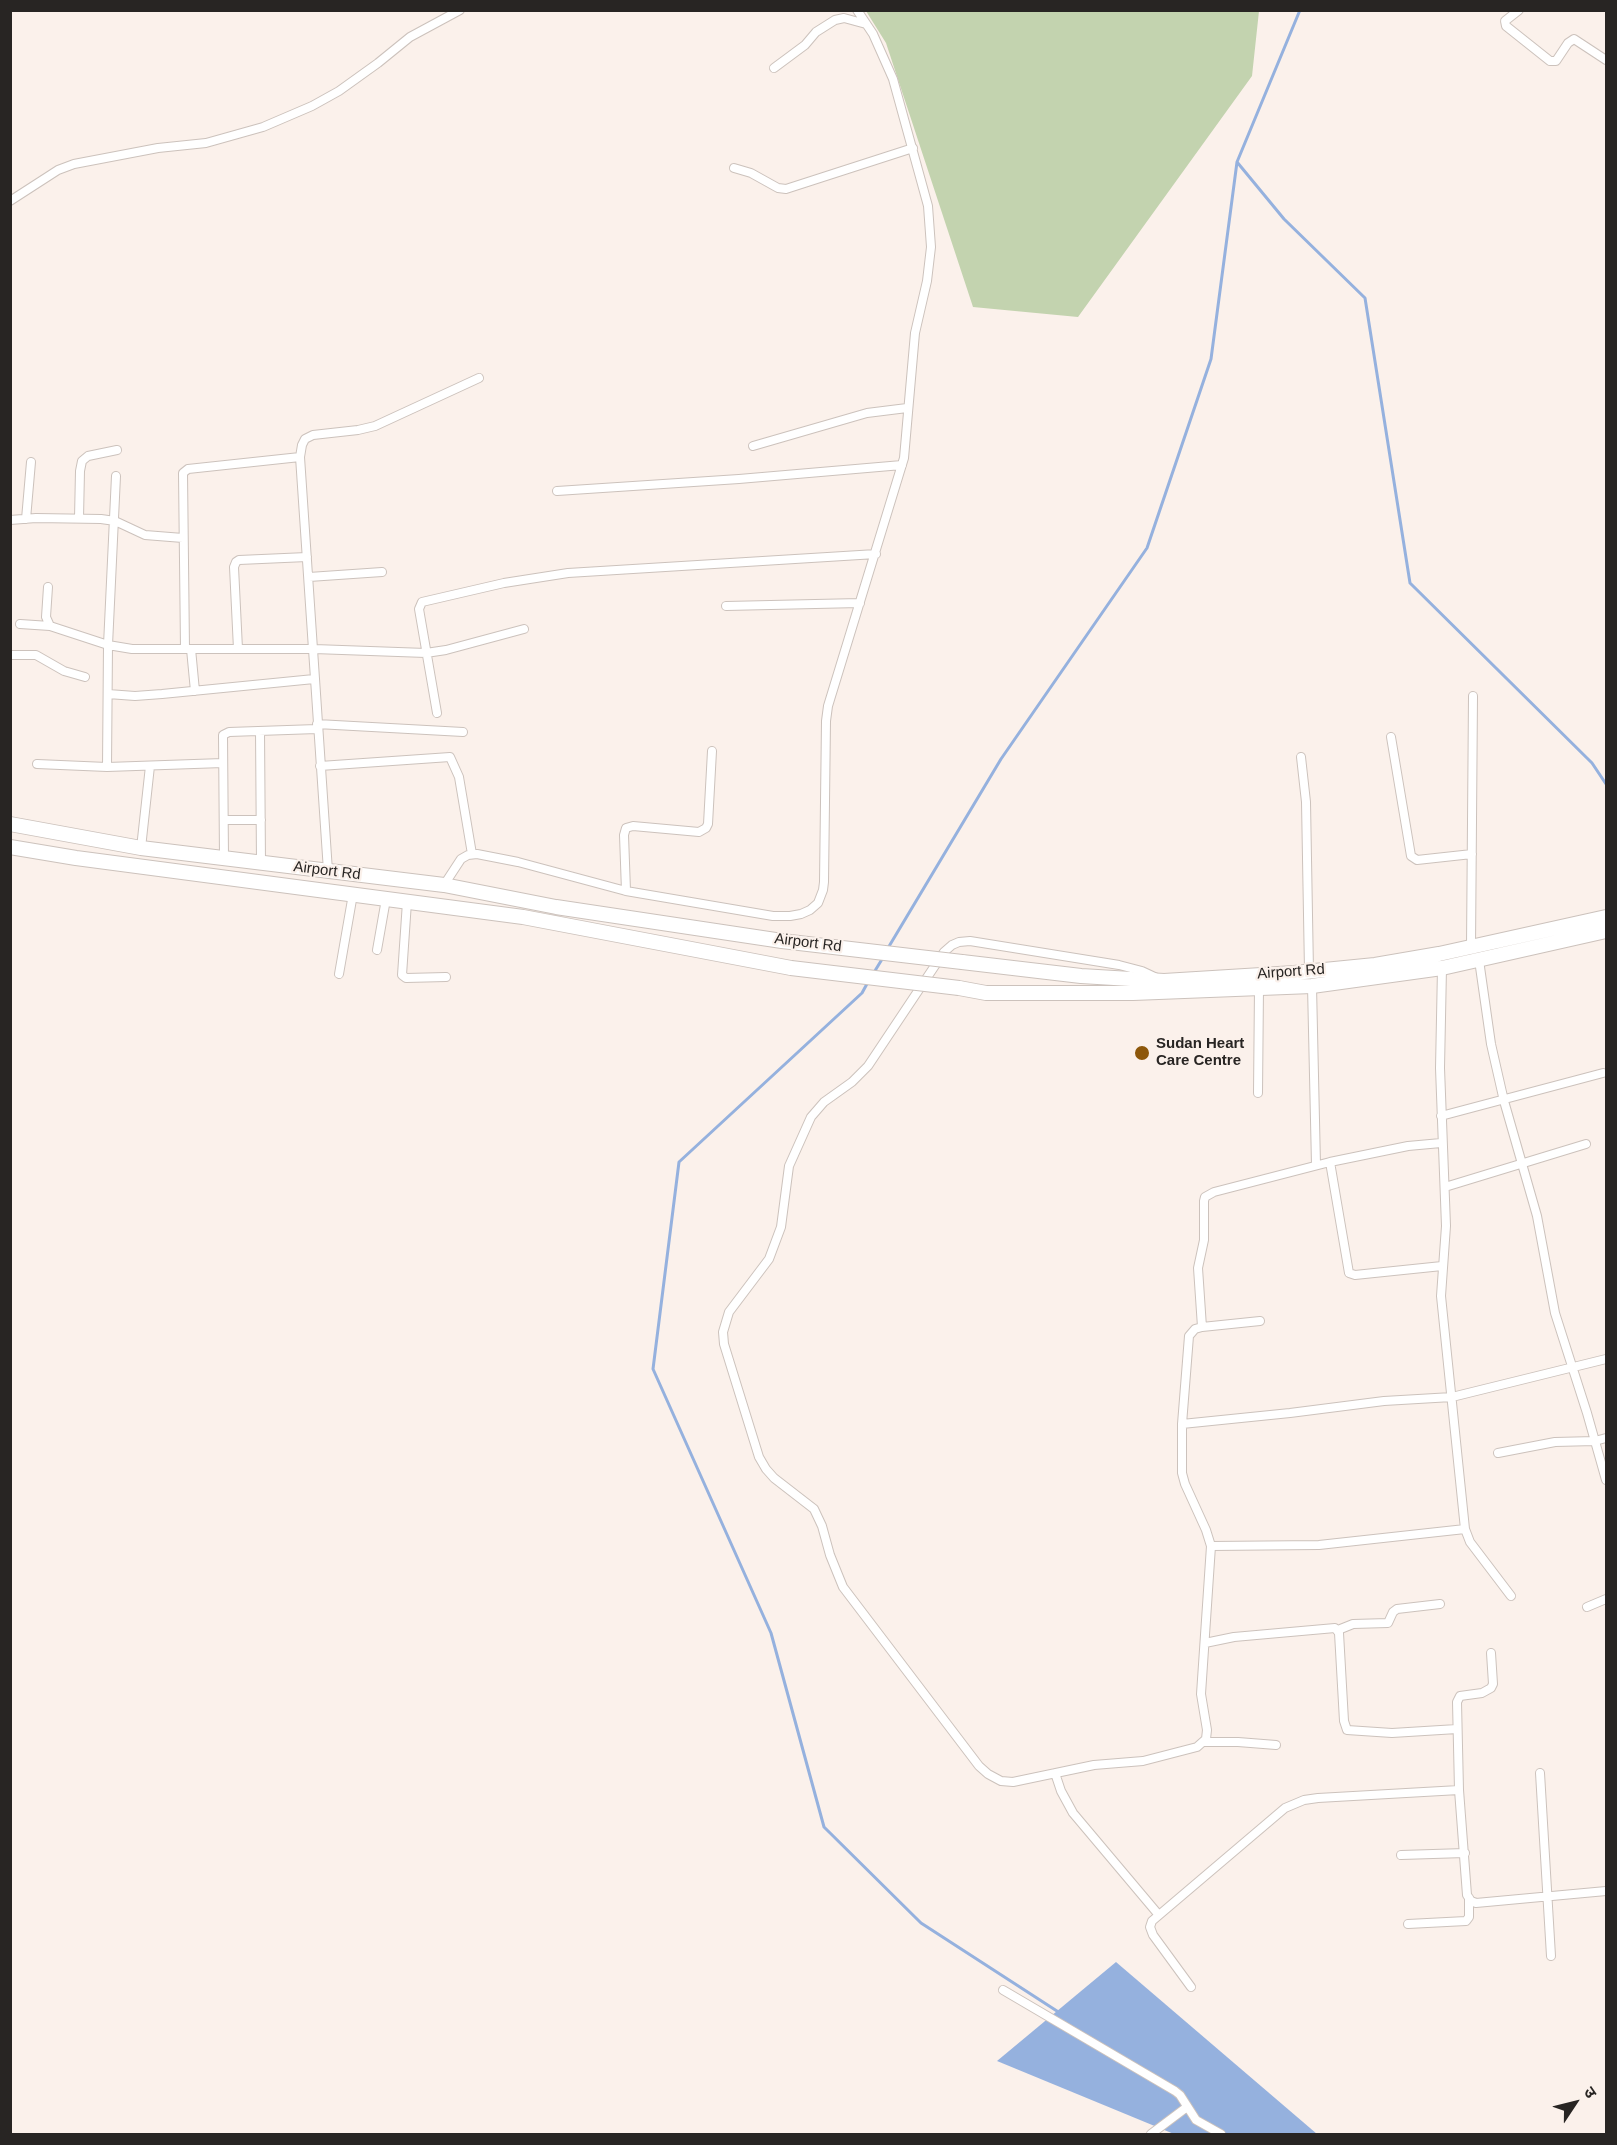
<!DOCTYPE html>
<meta charset="utf-8">
<style>
body{margin:0}
#map{position:relative;width:1617px;height:2145px;overflow:hidden;background:#fbf1eb;font-family:Helvetica,"Noto Sans Devanagari",sans-serif}
canvas{display:block}
.frame{position:absolute;inset:0;border:12px solid #282523;pointer-events:none}
.north{position:absolute;left:1545px;top:2073px;width:60px;height:60px;-webkit-text-stroke:4px #fbf1eb;paint-order:stroke;rotate:55deg;font-size:16px;font-weight:700;line-height:24px;text-align:center;color:#282523}
.north::after{content:'';display:block;margin:auto;width:21px;height:27px;background:#282523;clip-path:polygon(50% 0,100% 100%,50% 72%,0 100%)}
</style>
<div id="map">
<canvas width="1617" height="2145"></canvas>
<div class="frame"></div>
<div class="north">उ</div>
</div>
<script>
const context = document.querySelector('canvas').getContext('2d');
context.lineJoin = 'round';
function fill(path, color) { context.fillStyle = color; context.fill(path, 'evenodd'); }
const toPath = rows => new Path2D(rows.map(r => 'M' + r).join(''));
function stroke(path, color, width, dash) { context.strokeStyle = color; context.lineWidth = width; context.lineCap = dash ? 'butt' : 'round'; context.setLineDash(dash || []); context.stroke(path); }
function drawText(font, color, halo, rows, align = 'center') {
  context.font = font + ' Helvetica,sans-serif'; context.lineWidth = 4.5; context.setLineDash([]); context.textBaseline = 'middle'; context.strokeStyle = halo; context.fillStyle = color; for (const [text, x, y, turn = 0] of rows) {
    context.save(); context.translate(x, y); context.rotate((+turn || 0) * Math.PI / 180); context.textAlign = isNaN(turn) ? turn : align; if (halo) context.strokeText(text, 0, 0); context.fillText(text, 0, 0); context.restore();
  }
}
fill(toPath([
 [866,11,1259,11,1252,76,1078,317,973,307,886,43]
]), '#c3d3af');
fill(toPath([
 [1116,1962,1317,2134,1174,2134,997,2061]
]), '#95b1de');
stroke(toPath([
 [1237,162,1284,219,1365,298,1410,583,1592,763,1606,784],
 [888,948,1001,759,1147,548,1211,359,1237,162,1300,10],
 [873,974,884,956],
 [868,982,862,993,679,1162,653,1369,771,1633,824,1827,921,1923,1060,2013]
]), '#95b1de', 3);
const street = toPath([
 [1519,10,1505,21,1506,26,1550,61,1556,61,1568,43,1574,39,1606,60],
 [774,68,805,45,816,32,835,20,844,18,866,24],
 [734,168,751,173,778,188,786,189,913,148],
 [10,201,58,170,74,164,158,148,206,143,263,127,312,106,339,91,378,63,410,37,460,10],
 [753,446,867,413,907,408],
 [557,491,739,479,902,465],
 [79,518,80,471,82,461,88,456,117,450],
 [26,519,31,462],
 [10,520,36,518,101,519,115,521,145,535,183,538],
 [309,577,382,572],
 [48,587,46,617,50,626,108,645,132,649,314,649,426,653,446,650,524,629],
 [726,606,860,603],
 [20,624,50,626],
 [185,649,183,473,188,469,300,457],
 [191,649,195,691],
 [238,649,234,567,236,562,239,560,307,557],
 [10,655,36,655,64,671,85,677],
 [108,694,135,696,162,694,314,679],
 [437,713,419,609,422,602,504,583,568,573,876,554],
 [317,724,463,732],
 [260,731,261,863],
 [1391,737,1411,856,1417,860,1472,854],
 [1301,757,1306,802,1309,971],
 [37,764,107,767,223,763],
 [320,766,450,757,459,777,472,854],
 [107,767,108,645,116,476],
 [224,820,261,820],
 [141,848,150,766],
 [224,858,223,735,229,732,317,729],
 [328,871,300,457,302,445,305,439,313,435,358,430,375,426,479,378],
 [444,885,461,859,468,855,477,854,518,862,626,891,773,916,790,916,801,914,810,910,818,903,823,890,824,882,826,721,828,706,904,458,915,333,927,281,931,247,928,206,893,79,873,34,857,10],
 [626,891,624,835,626,828,633,826,699,832,706,828,708,824,712,751],
 [407,902,402,975,406,978,446,977],
 [1471,946,1473,696],
 [377,950,386,899],
 [1479,960,1491,1044,1504,1101,1537,1216,1555,1313,1587,1413,1606,1480],
 [1442,968,1440,1068,1446,1226,1441,1296,1465,1529,1470,1542,1511,1596],
 [339,974,353,894],
 [1157,978,1142,971,1119,965,970,941,959,942,952,945,944,952,868,1066,852,1082,824,1102,811,1117,789,1166,781,1227,769,1259,729,1312,723,1332,724,1344,759,1457,766,1469,774,1478,814,1509,822,1526,830,1555,843,1587,979,1766,988,1774,1001,1781,1013,1782,1094,1765,1143,1761,1197,1747,1206,1739,1207,1730,1201,1694,1211,1546,1206,1530,1185,1484,1182,1473,1182,1424,1189,1336,1195,1329,1202,1327,1260,1321],
 [1312,986,1316,1165],
 [1258,1093,1259,988],
 [1441,1116,1603,1073],
 [1330,1162,1349,1273,1355,1275,1442,1266],
 [1445,1187,1586,1144],
 [1202,1327,1198,1268,1204,1240,1204,1201,1205,1197,1214,1192,1330,1162,1408,1146,1441,1143],
 [1182,1424,1290,1413,1384,1401,1452,1397,1606,1359],
 [1498,1453,1555,1442,1595,1441,1606,1438],
 [1211,1546,1319,1545,1465,1529],
 [1587,1607,1606,1599],
 [1338,1630,1353,1624,1388,1623,1393,1612,1397,1609,1440,1604],
 [1205,1643,1234,1637,1335,1628,1339,1633,1344,1721,1347,1730,1392,1733,1457,1729],
 [1491,1653,1493,1684,1491,1688,1482,1693,1460,1696,1457,1702,1459,1790,1467,1895,1471,1901,1476,1903,1606,1891],
 [1204,1742,1238,1742,1276,1745],
 [1055,1773,1061,1791,1073,1813,1158,1914],
 [1540,1773,1551,1956],
 [1401,1855,1465,1853],
 [1408,1924,1466,1921,1469,1917,1469,1898],
 [1191,1987,1153,1935,1150,1927,1152,1921,1285,1808,1304,1800,1318,1798,1459,1790],
 [1003,1990,1175,2091,1180,2095,1196,2120,1221,2134],
 [1151,2134,1187,2107]
]);
const primary = toPath([
 [10,824,141,848,444,885,556,907,782,941],
 [10,847,76,858,523,917,791,968],
 [962,962,1081,976,1164,981,1294,973,1375,965,1439,954,1606,917],
 [959,988,986,993,1133,993,1312,986,1442,968,1606,931]
]);
stroke(street, '#ccc2bc', 10);
stroke(primary, '#ccc2bc', 16);
stroke(street, '#fff', 8);
stroke(primary, '#fff', 14);
const primaryBridge = toPath([
 [782,941,962,962],
 [791,968,959,988]
]);
stroke(primaryBridge, '#ccc2bc', 16, []);
stroke(primaryBridge, '#fff', 14);
for (const [x, y, r, color] of [
 [1142,1053,8,"#8d570a"]
]) { const dot = new Path2D(); dot.arc(x, y, r, 0, 2 * Math.PI); context.fillStyle = color; context.fill(dot); stroke(dot, '#fbf1eb', 2); }
drawText('15px', '#282523', '#fbf1eb', [
 ["Airport Rd",327,871,7],
 ["Airport Rd",808,943,7],
 ["Airport Rd",1291,972,-4]
]);
drawText('bold 15px', '#282523', '#fbf1eb', [
 ["Sudan Heart",1156,1044],
 ["Care Centre",1156,1061]
], 'left');
</script>
